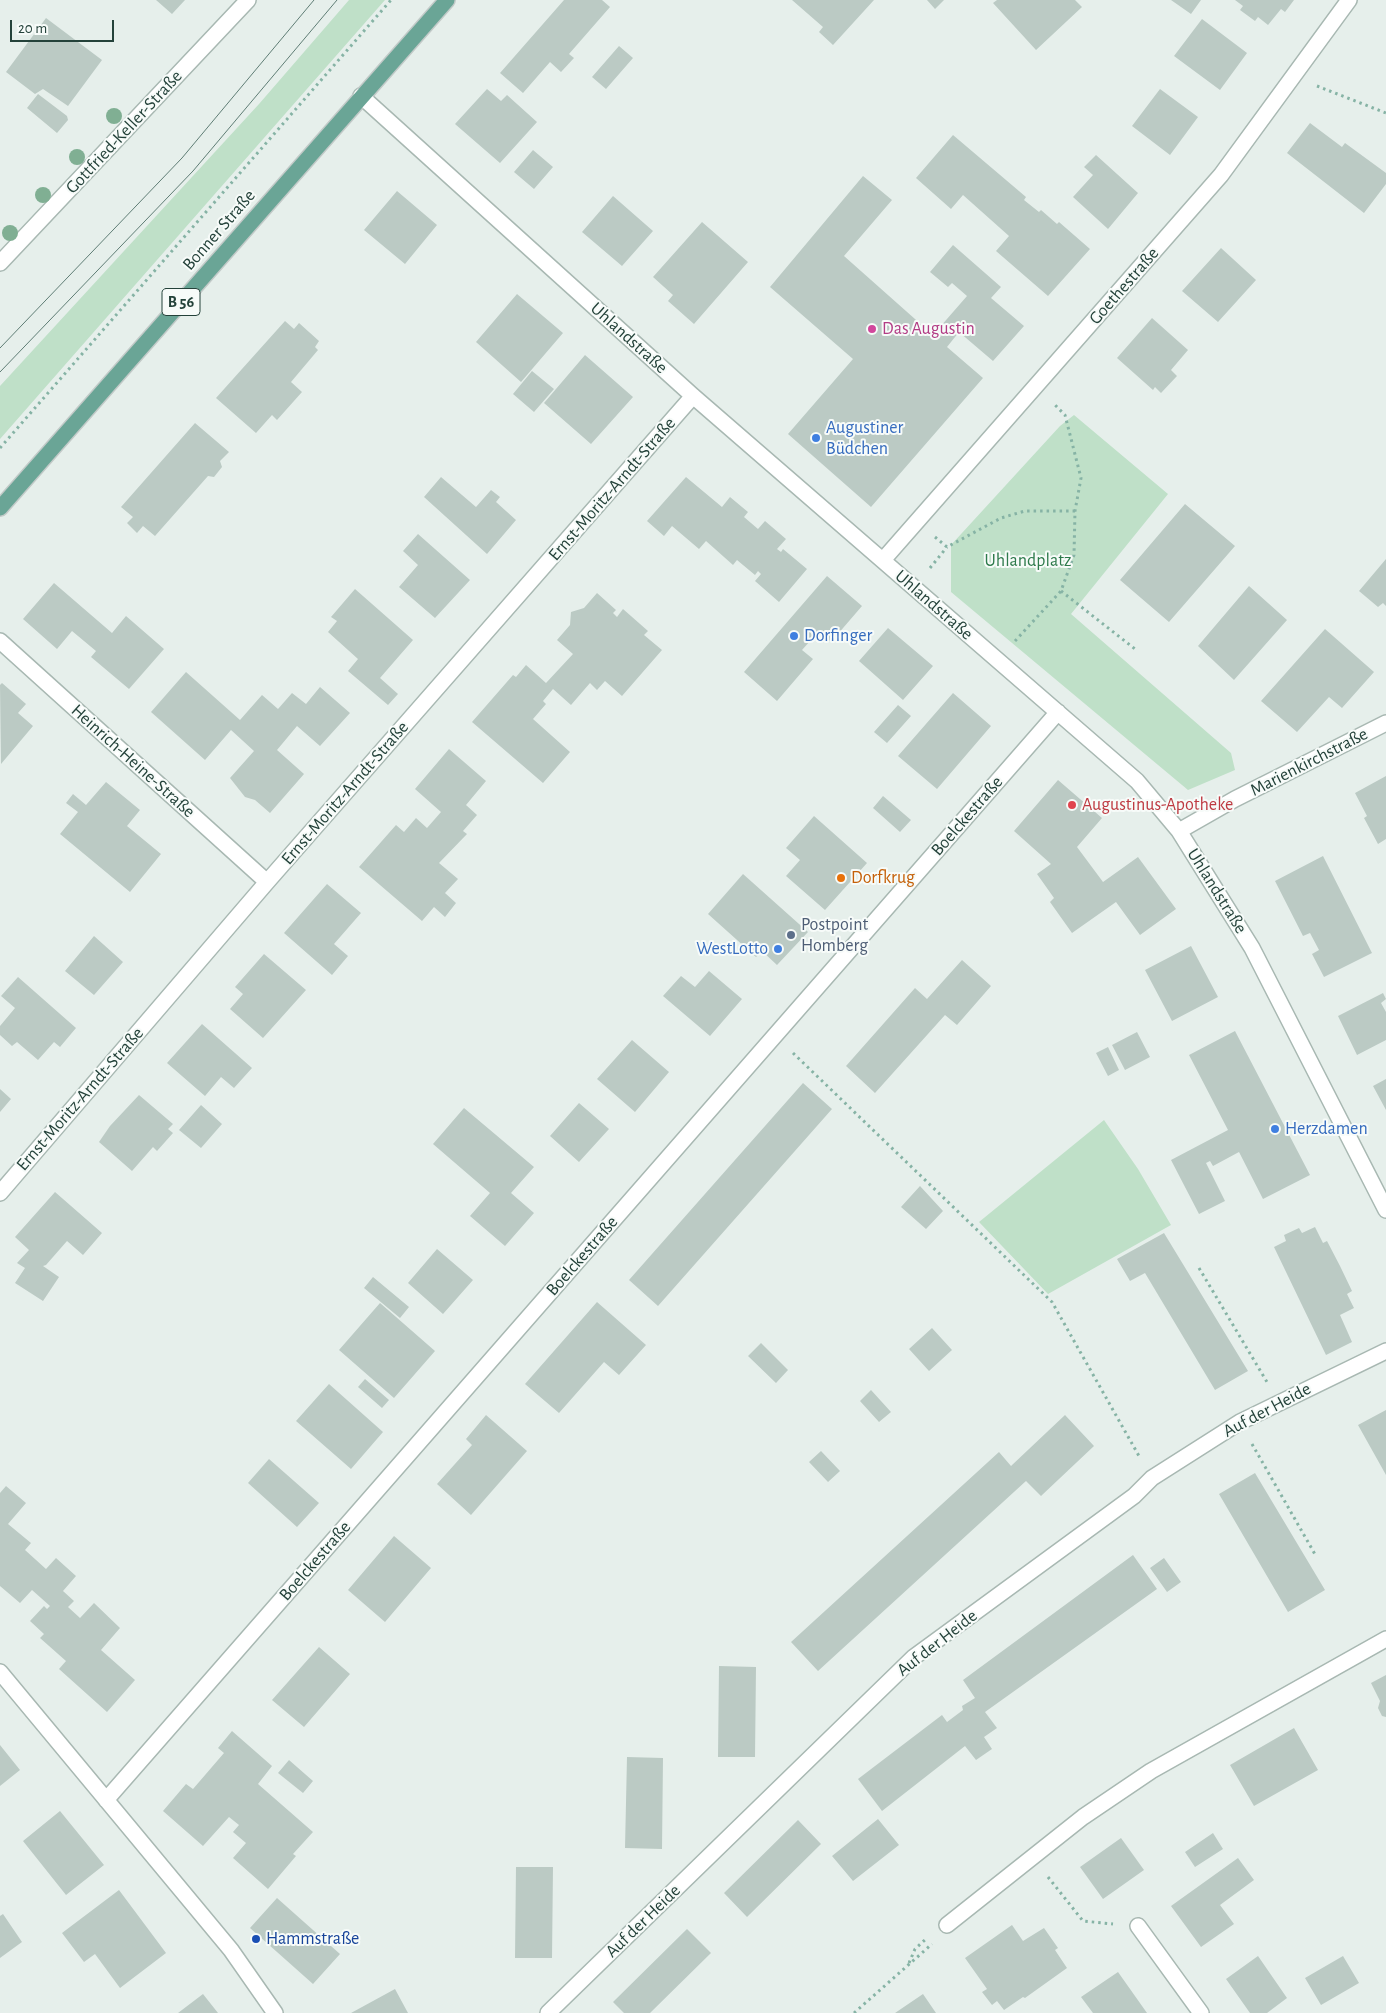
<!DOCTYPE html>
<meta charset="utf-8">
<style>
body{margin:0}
#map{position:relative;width:1386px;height:2013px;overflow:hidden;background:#e6efeb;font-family:"Alegreya Sans",sans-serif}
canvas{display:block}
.scale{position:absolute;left:10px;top:20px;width:104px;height:22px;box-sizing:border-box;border:2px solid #24423a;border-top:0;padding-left:6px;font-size:15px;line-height:18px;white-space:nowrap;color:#24423a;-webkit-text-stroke:4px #f7fbf9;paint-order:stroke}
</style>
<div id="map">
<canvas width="1386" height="2013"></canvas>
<div class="scale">20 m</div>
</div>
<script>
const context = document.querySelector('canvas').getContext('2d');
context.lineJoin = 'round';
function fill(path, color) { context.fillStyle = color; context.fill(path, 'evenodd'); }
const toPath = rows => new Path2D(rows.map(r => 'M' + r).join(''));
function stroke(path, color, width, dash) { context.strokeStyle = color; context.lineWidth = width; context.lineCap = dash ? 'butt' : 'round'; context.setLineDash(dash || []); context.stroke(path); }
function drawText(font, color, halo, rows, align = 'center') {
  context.font = font + ' "Alegreya Sans",sans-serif'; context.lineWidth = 4; context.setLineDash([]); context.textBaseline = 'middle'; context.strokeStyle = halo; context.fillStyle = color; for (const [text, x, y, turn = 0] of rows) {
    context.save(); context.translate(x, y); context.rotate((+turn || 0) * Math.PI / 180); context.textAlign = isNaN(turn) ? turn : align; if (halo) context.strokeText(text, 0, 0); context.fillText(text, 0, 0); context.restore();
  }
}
fill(toPath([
 [349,0,385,0,0,439,0,386,259,104],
 [1074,415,1168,494,1071,614,1231,753,1235,770,1188,790,951,592,951,545,1060,426],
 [1104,1120,1138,1169,1171,1225,1048,1294,979,1222]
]), '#bfe0c8');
fill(toPath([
 [156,0,185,0,172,14],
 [564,0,602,0,610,7,569,54,574,58,561,72,550,62,523,93,500,73],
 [792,0,874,0,833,45,819,32,823,27],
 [927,0,944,0,935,9],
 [997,0,1075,0,1082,7,1036,50,993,3],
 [1171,0,1201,0,1191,14],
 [1235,0,1294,0,1285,12,1281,9,1268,25,1258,17,1255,21,1240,10,1243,6],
 [46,18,102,60,68,106,43,89,35,94,6,72],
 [1202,19,1247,53,1220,90,1174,56],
 [619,46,633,58,606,89,592,77],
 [487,89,501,101,507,95,537,122,500,163,455,124],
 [1160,89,1198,117,1170,155,1132,126],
 [38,94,67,116,68,120,57,133,27,108],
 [1310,123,1342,147,1345,143,1386,173,1386,184,1364,213,1287,153],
 [953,135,1026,197,1024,200,1039,212,1041,210,1057,224,1059,222,1090,249,1048,296,996,251,1009,236,963,195,951,209,916,178],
 [533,150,553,167,534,189,514,172],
 [1096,155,1138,193,1108,229,1073,197,1093,175,1084,167],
 [863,176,892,200,844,256,933,335,967,296,952,283,948,287,930,272,953,245,1001,287,991,298,1024,326,993,361,959,332,947,347,983,378,871,507,788,434,853,359,770,287],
 [397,191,437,225,405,264,364,230],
 [613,196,653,231,622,266,582,232],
 [702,222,748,262,694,324,668,301,673,295,653,277],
 [1221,248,1256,280,1218,322,1182,291],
 [517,294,563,333,521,382,476,342],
 [1152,318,1188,350,1171,370,1177,376,1161,393,1155,387,1153,390,1117,358],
 [285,321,294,329,299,323,319,341,315,347,318,350,291,382,302,392,277,420,272,415,256,433,216,398],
 [585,355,633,397,591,444,544,403],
 [532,371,554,389,534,412,513,394],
 [195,423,229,452,220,461,222,467,214,477,208,476,155,536,143,526,137,533,127,523,133,517,121,507],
 [441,477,476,507,491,490,500,497,496,502,516,520,487,554,424,497],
 [686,477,722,507,730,497,748,512,744,517,758,529,765,521,786,539,777,549,781,552,783,549,807,569,779,602,755,581,761,574,758,571,755,575,737,560,733,565,706,541,699,549,672,526,664,536,647,521],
 [1185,504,1235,546,1169,622,1120,580],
 [418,534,470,580,435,618,399,587,418,565,403,551],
 [1386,559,1386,606,1383,603,1378,607,1359,591],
 [827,576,862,606,831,642,819,631,802,650,813,659,777,701,744,672],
 [54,583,112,633,126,616,164,649,129,689,91,657,96,651,72,631,57,649,23,619],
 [1249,586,1287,620,1234,680,1198,646],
 [355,589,413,640,380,678,398,694,388,705,348,671,358,659,328,632,337,621,331,617],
 [597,593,616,610,613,613,617,617,623,609,648,631,644,635,662,650,622,696,605,681,597,690,590,683,571,705,553,689,543,701,546,704,533,719,570,752,543,783,472,722,513,675,516,677,526,665,546,683,573,654,557,640,570,625,571,612,584,608],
 [888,628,933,666,903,700,859,661],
 [1325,629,1374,672,1342,708,1329,697,1297,732,1261,701],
 [186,672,240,720,262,695,278,709,292,693,306,704,320,687,350,713,320,746,297,726,277,750,304,774,270,813,255,800,245,797,230,778,254,751,231,730,205,760,151,712],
 [2,683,26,704,18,713,33,726,1,764,0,685],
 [953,693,991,726,937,789,898,756],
 [898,705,911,716,887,743,874,732],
 [449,749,486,781,466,805,477,815,463,831,467,834,439,863,458,879,445,893,456,903,445,917,434,907,422,921,359,867,396,825,404,832,416,818,427,828,441,812,415,789],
 [1386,776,1386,839,1378,844,1364,818,1367,816,1355,793],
 [1058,780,1102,818,1077,847,1103,882,1138,857,1176,909,1140,935,1116,902,1072,933,1050,902,1054,898,1037,874,1051,864,1014,831],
 [106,782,140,810,127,826,161,854,130,892,60,834,78,812,66,803,73,794,86,805],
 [883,796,911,820,900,832,873,808],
 [814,816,867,863,825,910,786,876,800,860,786,848],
 [1323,856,1372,953,1324,977,1312,954,1319,950,1310,933,1303,936,1275,881],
 [743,874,808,932,777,965,762,951,756,957,708,914],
 [327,884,361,913,334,944,348,956,332,975,284,933],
 [94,936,123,962,94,995,65,971],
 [1191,946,1218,997,1172,1021,1145,970],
 [264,954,306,990,263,1038,230,1009,243,994,235,987],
 [962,960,991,986,957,1025,945,1015,875,1093,846,1066,915,988,927,999],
 [709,971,742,999,710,1036,663,996,681,976,695,987],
 [18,977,76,1028,60,1047,54,1042,38,1060,17,1042,12,1046,0,1035,0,1026,15,1008,1,996],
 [1383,993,1386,999,1381,1003,1386,1012,1386,1040,1357,1055,1338,1016],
 [202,1024,252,1068,234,1088,221,1077,205,1096,167,1063],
 [1235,1031,1310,1175,1263,1199,1239,1152,1213,1166,1210,1161,1206,1163,1225,1201,1199,1214,1171,1160,1228,1130,1189,1055],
 [1137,1032,1150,1057,1125,1070,1112,1045],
 [632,1040,669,1072,635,1112,597,1079],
 [1108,1047,1119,1070,1108,1076,1096,1053],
 [1386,1079,1386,1110,1373,1086],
 [803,1083,832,1109,658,1306,629,1280],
 [0,1089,11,1099,0,1112],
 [139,1095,173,1124,168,1129,173,1133,157,1151,153,1147,132,1171,99,1142,110,1126],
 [579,1103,609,1129,579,1162,550,1136],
 [201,1105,222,1124,201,1148,179,1130],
 [464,1108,534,1167,511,1193,534,1213,505,1246,470,1216,490,1193,433,1144],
 [920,1186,943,1211,926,1229,901,1207],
 [55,1192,102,1233,83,1255,67,1241,46,1265,43,1266,59,1277,43,1301,15,1283,25,1268,17,1263,29,1250,15,1237],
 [1315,1227,1323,1243,1327,1241,1340,1266,1352,1291,1347,1294,1354,1308,1340,1315,1352,1342,1326,1355,1274,1247,1286,1241,1284,1235,1299,1228,1302,1233],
 [1164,1233,1248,1371,1215,1390,1145,1273,1130,1281,1117,1259],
 [437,1249,473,1280,443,1314,408,1283],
 [373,1277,409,1307,400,1318,364,1288],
 [597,1302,646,1345,619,1375,604,1362,559,1413,525,1384],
 [380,1303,435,1351,394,1398,339,1350],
 [932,1328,952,1350,929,1371,909,1349],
 [761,1343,788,1370,776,1383,748,1356],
 [365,1379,389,1400,382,1408,358,1387],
 [329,1384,383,1432,351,1469,296,1421],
 [871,1390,891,1412,879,1422,860,1401],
 [1386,1410,1386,1475,1358,1425],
 [486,1415,527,1451,471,1515,437,1484,472,1445,466,1439],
 [1065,1415,1094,1446,1041,1496,1026,1481,818,1671,791,1642,999,1452,1011,1466],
 [821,1451,840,1471,828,1482,809,1462],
 [269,1459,319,1503,297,1527,248,1483],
 [1255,1473,1325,1590,1288,1612,1219,1494],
 [6,1486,26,1503,8,1524,31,1543,25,1550,46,1569,56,1558,76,1576,63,1591,74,1601,68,1607,80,1618,94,1603,120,1628,101,1650,135,1680,107,1712,59,1669,66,1661,40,1638,44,1634,30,1621,44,1606,47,1609,50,1606,32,1590,20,1603,0,1586,0,1493],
 [394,1536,431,1568,385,1622,348,1590],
 [1133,1555,1157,1589,985,1712,997,1728,984,1737,992,1749,976,1760,965,1746,882,1811,858,1779,942,1715,947,1722,963,1710,962,1706,975,1698,963,1680],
 [1164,1558,1181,1582,1167,1592,1150,1568],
 [319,1647,350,1674,304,1727,272,1700],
 [719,1666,756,1667,755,1757,718,1757],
 [1386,1675,1386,1717,1382,1716,1378,1708,1380,1701,1371,1683],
 [1294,1728,1318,1770,1254,1806,1230,1765],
 [232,1731,272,1766,258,1784,313,1832,293,1854,296,1856,268,1889,233,1858,246,1843,233,1832,239,1825,229,1817,203,1846,163,1811,186,1784,193,1789,224,1753,218,1748],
 [0,1745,20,1770,0,1786],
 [627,1757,663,1758,662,1849,625,1848],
 [289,1760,313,1781,303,1793,278,1773],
 [60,1811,104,1865,66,1895,23,1841],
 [878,1819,899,1845,853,1881,832,1856],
 [798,1820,821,1844,747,1917,724,1893],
 [1213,1833,1223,1849,1195,1867,1185,1852],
 [1121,1838,1144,1870,1103,1899,1080,1867],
 [1238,1858,1254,1880,1220,1905,1234,1924,1201,1947,1171,1906],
 [516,1867,553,1867,552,1958,515,1958],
 [119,1890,166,1953,120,1988,95,1954,84,1962,62,1933],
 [277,1898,340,1954,313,1984,250,1928],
 [3,1914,22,1942,0,1958,0,1916],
 [1012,1925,1023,1941,1044,1928,1058,1948,1055,1950,1067,1968,1025,1998,1023,1997,1004,2010,997,2001,992,2005,982,1992,987,1989,965,1958],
 [687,1929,711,1953,650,2013,624,2013,613,2002],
 [1258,1956,1287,1998,1267,2013,1250,2013,1226,1979],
 [1343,1956,1359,1983,1321,2005,1305,1978],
 [1118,1972,1147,2013,1093,2013,1081,1997],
 [395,1989,408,2013,351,2013],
 [203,1994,218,2013,178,2013],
 [923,1994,936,2013,895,2013]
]), '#bbcac4');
const service = toPath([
 [947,1925,1083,1817,1151,1771,1386,1639],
 [1138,1926,1201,2013]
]);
const minor = toPath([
 [361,96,693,396,1137,781,1179,831,1252,948,1386,1210],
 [0,263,248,0],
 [883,560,1221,175,1349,0],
 [0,641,267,882],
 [1179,831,1235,799,1386,723],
 [0,1193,267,882,693,396],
 [0,1672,231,1950,275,2013],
 [106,1800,1058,712],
 [548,2013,914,1657,1134,1496,1152,1478,1240,1422,1386,1351]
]);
const primary = toPath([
 [0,508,447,0]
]);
stroke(service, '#a8b8b2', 18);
stroke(minor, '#a8b8b2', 18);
stroke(primary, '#c2cac8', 18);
stroke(toPath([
 [1317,86,1386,113],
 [0,448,391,0],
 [935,537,947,547,1001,518,1025,511,1075,511],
 [930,568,947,547],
 [1061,591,1135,649],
 [1015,641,1061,591,1074,555,1075,511,1081,478,1065,415,1053,403],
 [793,1053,1052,1302,1139,1456],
 [1199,1268,1267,1382],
 [1252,1444,1316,1556],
 [1048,1877,1083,1921,1113,1924],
 [909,1963,915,1949,927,1938],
 [854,2013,932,1944]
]), '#86b3a5', 3, [2.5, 4]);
stroke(service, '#fff', 15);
stroke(minor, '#fff', 15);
stroke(primary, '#6aa596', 15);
stroke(toPath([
 [0,348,182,158,314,0],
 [0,372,193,171,337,0]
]), '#5f7d75', 1);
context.fillStyle = '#80af93';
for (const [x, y] of [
 [114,116],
 [77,157],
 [43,195],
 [10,233]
]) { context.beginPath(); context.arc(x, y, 8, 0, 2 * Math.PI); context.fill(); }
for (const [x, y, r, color] of [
 [872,329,5,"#d1479c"],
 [816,438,5,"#3f7fe0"],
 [794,636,5,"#3f7fe0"],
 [1072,805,5,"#e0444e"],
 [841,878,5,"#e8710a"],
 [791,935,5,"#5c6f8a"],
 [778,949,5,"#3f7fe0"],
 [1275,1129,5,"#3f7fe0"],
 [256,1939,5,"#1a4fb4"]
]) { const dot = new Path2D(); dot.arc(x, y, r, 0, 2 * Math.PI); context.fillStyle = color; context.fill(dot); stroke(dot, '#f7fbf9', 2); }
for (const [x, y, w] of [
 [181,302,38]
]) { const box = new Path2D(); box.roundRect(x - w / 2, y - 13.5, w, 27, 4); context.fillStyle = '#f7fbf9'; context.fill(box); stroke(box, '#24423a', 1); }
drawText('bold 16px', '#24423a', null, [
 ["B 56",181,302]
]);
drawText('18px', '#24423a', '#f7fbf9', [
 ["Gottfried-Keller-Straße",124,132,-47],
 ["Bonner Straße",219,230,-49],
 ["Goethestraße",1124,286,-49],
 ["Uhlandstraße",629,338,42],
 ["Ernst-Moritz-Arndt-Straße",612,489,-49],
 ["Uhlandstraße",934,605,41],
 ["Heinrich-Heine-Straße",133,761,42],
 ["Marienkirchstraße",1309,762,-27],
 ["Ernst-Moritz-Arndt-Straße",345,793,-49],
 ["Boelckestraße",967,816,-49],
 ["Uhlandstraße",1217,891,58],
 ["Ernst-Moritz-Arndt-Straße",80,1099,-49],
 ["Boelckestraße",582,1256,-49],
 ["Auf der Heide",1267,1410,-28],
 ["Boelckestraße",315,1561,-49],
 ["Auf der Heide",937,1643,-38],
 ["Auf der Heide",643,1921,-44]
]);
drawText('18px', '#b23c85', '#f7fbf9', [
 ["Das Augustin",882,329]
], 'left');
drawText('18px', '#366cbe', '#f7fbf9', [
 ["Augustiner",826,428],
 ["Büdchen",826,449],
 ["Dorfinger",804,636],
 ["WestLotto",768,949,"right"],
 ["Herzdamen",1285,1129]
], 'left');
drawText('18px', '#2d7a4b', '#f7fbf9', [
 ["Uhlandplatz",1028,561]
]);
drawText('18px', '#be3a42', '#f7fbf9', [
 ["Augustinus-Apotheke",1082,805]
], 'left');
drawText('18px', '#c56008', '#f7fbf9', [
 ["Dorfkrug",851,878]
], 'left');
drawText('18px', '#4e5e75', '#f7fbf9', [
 ["Postpoint",801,925],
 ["Homberg",801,946]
], 'left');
drawText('18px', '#164399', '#f7fbf9', [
 ["Hammstraße",266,1939]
], 'left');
</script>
